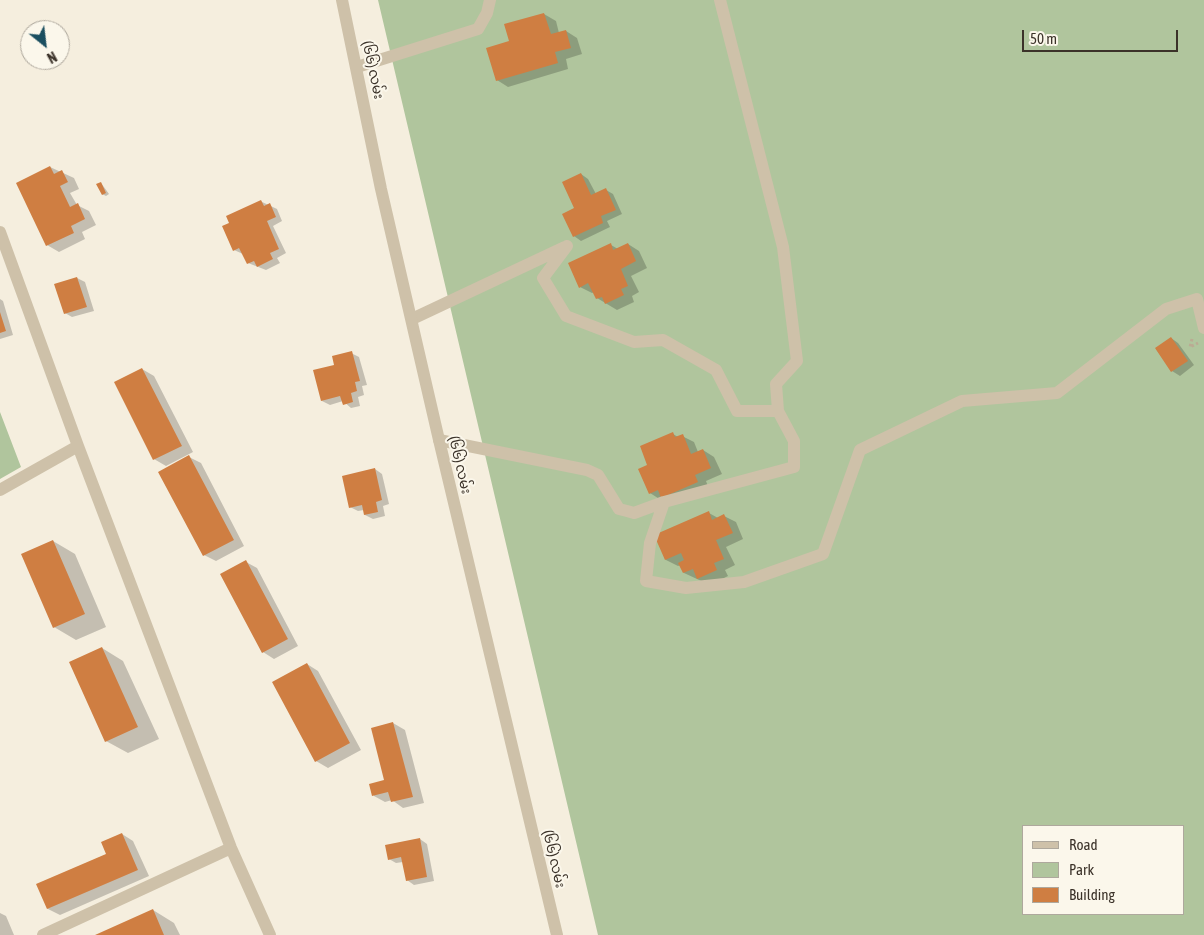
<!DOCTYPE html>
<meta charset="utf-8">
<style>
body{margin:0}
#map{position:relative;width:1204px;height:935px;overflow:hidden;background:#f5eede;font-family:"Asap Condensed",sans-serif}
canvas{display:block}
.legend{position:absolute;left:1022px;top:825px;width:162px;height:90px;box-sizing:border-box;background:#fbf7eb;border:1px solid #aea89d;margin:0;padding:6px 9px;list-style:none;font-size:15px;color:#3b3229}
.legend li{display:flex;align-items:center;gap:10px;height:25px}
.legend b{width:25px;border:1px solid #aea89d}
.north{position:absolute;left:20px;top:20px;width:50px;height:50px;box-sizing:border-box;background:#fbf7eb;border:1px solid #aea89d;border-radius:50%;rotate:151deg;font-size:14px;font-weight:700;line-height:20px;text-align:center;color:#3b3229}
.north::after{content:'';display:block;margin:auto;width:18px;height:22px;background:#1b4f60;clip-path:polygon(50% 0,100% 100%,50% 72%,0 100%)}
.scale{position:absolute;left:1022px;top:30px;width:156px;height:22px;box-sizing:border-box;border:2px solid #3b3229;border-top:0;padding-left:6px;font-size:15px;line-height:18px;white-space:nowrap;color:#3b3229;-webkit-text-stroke:4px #fbf7eb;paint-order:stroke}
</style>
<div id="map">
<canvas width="1204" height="935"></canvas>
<ul class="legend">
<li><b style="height:6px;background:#cec1a9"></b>Road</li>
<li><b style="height:14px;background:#b0c59d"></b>Park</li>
<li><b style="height:14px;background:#cf7e42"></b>Building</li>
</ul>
<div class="north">N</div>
<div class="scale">50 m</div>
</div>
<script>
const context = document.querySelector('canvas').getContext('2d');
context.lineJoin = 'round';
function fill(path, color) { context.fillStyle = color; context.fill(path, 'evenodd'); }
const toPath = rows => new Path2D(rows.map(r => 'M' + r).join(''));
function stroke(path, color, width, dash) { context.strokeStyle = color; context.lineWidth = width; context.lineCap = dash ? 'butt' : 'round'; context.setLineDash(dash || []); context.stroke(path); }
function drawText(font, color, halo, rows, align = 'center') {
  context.font = font + ' "Asap Condensed","Noto Sans Myanmar",sans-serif'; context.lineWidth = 4; context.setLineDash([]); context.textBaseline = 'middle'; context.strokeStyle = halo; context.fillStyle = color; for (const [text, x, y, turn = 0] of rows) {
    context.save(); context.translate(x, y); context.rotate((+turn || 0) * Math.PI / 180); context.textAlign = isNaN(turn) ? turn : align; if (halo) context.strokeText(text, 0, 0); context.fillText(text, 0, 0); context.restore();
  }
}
fill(toPath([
 [378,0,1204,0,1204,935,598,935],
 [1023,826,1183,826,1183,914,1023,914],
 [0,412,21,467,0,479]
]), '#b0c59d');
fill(toPath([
 [544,14,556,21,559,33,566,31,577,38,582,54,566,59,568,69,508,87,497,80,510,42],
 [50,167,74,178,79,189,70,193,77,205,89,211,96,225,82,232,85,239,59,252,47,245,17,183],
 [581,174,588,179,596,194,606,190,613,194,622,214,607,221,610,227,581,241,574,236],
 [101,183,109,194,106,196,102,194],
 [260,201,277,209,282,221,273,226,286,253,277,258,280,263,266,270,248,263,243,254,234,250],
 [628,244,639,251,647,268,631,276,639,292,632,296,634,302,617,310,597,298,594,292,592,293,580,287,611,245,618,249],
 [77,278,85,282,94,311,72,317,65,313],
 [0,299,3,301,13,335,0,339],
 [1171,338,1178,343,1194,365,1180,376,1172,371,1156,349],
 [351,353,359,357,367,385,362,386,364,395,358,397,360,406,351,408,343,401,330,405,322,401,336,366],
 [142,369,154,376,193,452,166,466,154,459],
 [673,434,678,437,682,436,694,442,698,452,703,450,714,457,722,474,706,481,709,489,661,500,650,493,649,465],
 [189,457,201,463,244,546,216,561,204,555],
 [375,469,382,474,389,504,383,506,385,516,373,519,365,515,364,510,358,511,350,507],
 [709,513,718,518,724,516,736,522,743,539,726,547,735,565,725,570,728,576,710,585,684,573,681,565,678,566,666,560,656,536],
 [53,541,75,554,106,627,76,640,54,627],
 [246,562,257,568,298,646,274,659,263,652],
 [102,648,123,661,159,739,128,753,106,741],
 [307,664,318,671,361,750,328,768,316,761,274,682],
 [393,723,405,730,424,803,403,808,392,800,385,802,374,796,371,785,386,780],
 [122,834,133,841,149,876,60,915,48,909,38,885,107,854],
 [420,839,427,844,434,881,414,885,407,880,403,862,396,863,389,859],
 [153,910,174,923,180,935,98,935],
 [0,913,6,916,14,935,0,935]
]), '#0003');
fill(toPath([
 [544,13,551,34,566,30,571,48,555,52,558,63,496,81,486,48,509,41,504,24],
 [50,166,54,174,62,170,68,182,60,186,70,207,78,203,85,219,71,226,74,233,46,246,16,183],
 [581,173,591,195,606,188,616,210,601,216,603,223,573,237,562,214,574,208,562,182],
 [101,182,106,193,102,195,96,184],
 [261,200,264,206,270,203,276,217,267,221,279,249,270,253,273,259,257,267,254,261,247,264,239,248,233,251,222,226,229,223,226,216],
 [611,243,613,250,628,243,636,261,621,269,628,286,621,289,624,295,605,304,602,297,596,299,588,283,579,288,568,263],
 [77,277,87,307,64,314,54,284],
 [0,312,6,331,0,333],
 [1171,337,1188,361,1171,372,1155,348],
 [352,351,360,381,355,382,357,391,351,393,353,402,343,405,340,396,321,401,313,370,334,365,332,356],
 [142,368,182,446,153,460,114,382],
 [673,432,675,437,683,434,691,454,703,449,711,468,695,475,698,482,661,498,658,490,649,494,638,469,647,465,640,446],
 [189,455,234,540,203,556,158,472],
 [375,468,382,500,376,502,378,512,364,515,362,505,349,508,342,476],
 [709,511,712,520,724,514,733,533,716,540,724,559,714,563,717,570,697,579,693,569,683,573,678,563,684,560,681,553,665,560,654,535],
 [53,540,85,614,53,628,21,554],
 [246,560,288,639,262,653,220,574],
 [102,647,138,727,105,742,69,662],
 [307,663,350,743,315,762,272,682],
 [393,722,413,797,391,802,388,792,372,796,369,784,384,780,371,728],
 [122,833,138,870,47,909,36,884,106,854,101,842],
 [420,838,427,877,406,881,401,857,388,860,385,845],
 [153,909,164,935,95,935]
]), '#cf7e42');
stroke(toPath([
 [1192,339,1190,347,1198,343]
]), '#baab93', 3, [2.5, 2.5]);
stroke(toPath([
 [720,0,783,247,797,361,776,384,778,411,794,441,794,467,664,502,650,543,646,581,686,588,744,582,823,554,860,450,962,401,1057,393,1166,309,1197,299,1204,328],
 [357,67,478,29,487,13,490,0],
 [0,232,78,446,231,848,270,935],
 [567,246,543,278,566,316,634,342,663,340,716,370,737,411,778,411],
 [412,319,565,247],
 [439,440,587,470,598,475,619,509,627,511,634,513,664,502],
 [0,490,78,446],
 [43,935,231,848]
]), '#cec1a9', 12);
stroke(toPath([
 [342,0,381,189,439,440,557,935]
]), '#cec1a9', 12);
drawText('14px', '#3b3229', '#fbf7eb', [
 ["(၆၆) လမ်း",373,70,78],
 ["(၆၆) လမ်း",460,465,77],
 ["(၆၆) လမ်း",554,859,77]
]);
</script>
